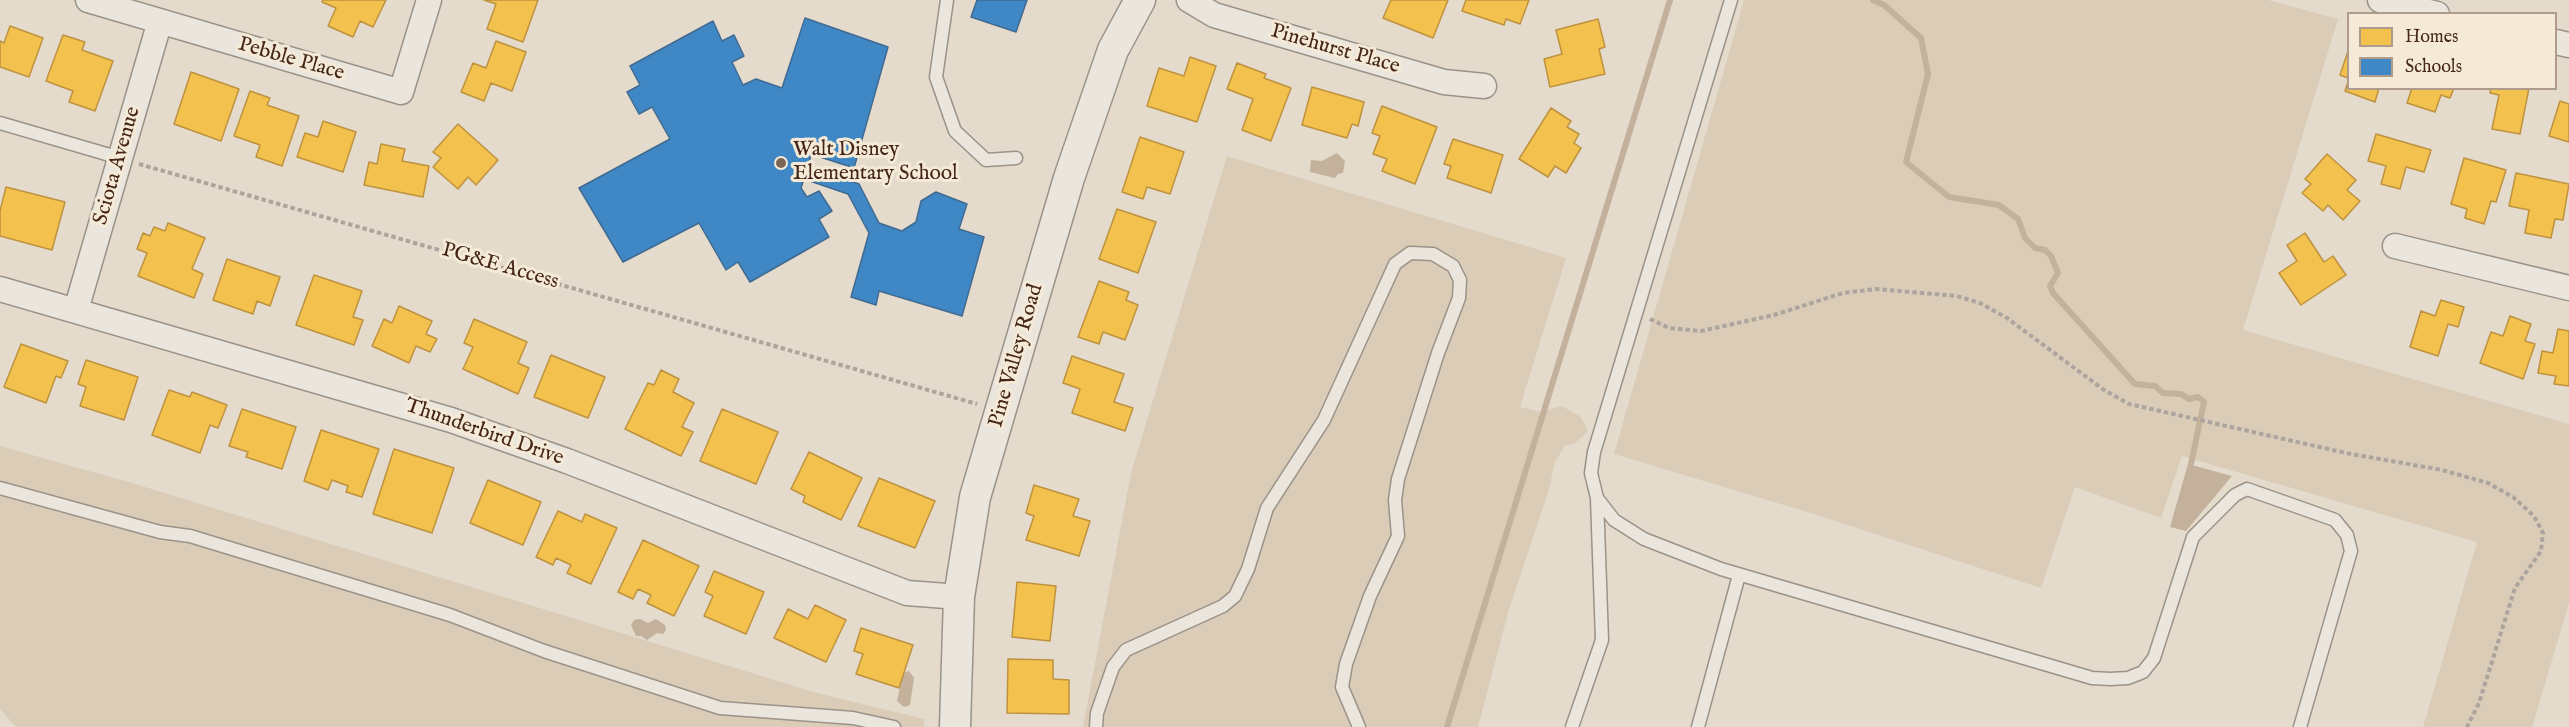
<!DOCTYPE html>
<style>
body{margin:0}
#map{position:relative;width:2569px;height:727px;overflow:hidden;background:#e4dbcc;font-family:"IM FELL English",serif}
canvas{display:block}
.legend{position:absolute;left:2347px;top:12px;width:210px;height:78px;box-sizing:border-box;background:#f4ead7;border:2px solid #ae9b8a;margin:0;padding:8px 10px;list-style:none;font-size:18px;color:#452517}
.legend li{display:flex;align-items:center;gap:12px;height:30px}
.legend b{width:30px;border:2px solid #ae9b8a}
</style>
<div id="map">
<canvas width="2569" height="727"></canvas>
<ul class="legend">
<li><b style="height:16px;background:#f2c14e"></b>Homes</li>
<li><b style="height:16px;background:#3f88c5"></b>Schools</li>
</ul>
</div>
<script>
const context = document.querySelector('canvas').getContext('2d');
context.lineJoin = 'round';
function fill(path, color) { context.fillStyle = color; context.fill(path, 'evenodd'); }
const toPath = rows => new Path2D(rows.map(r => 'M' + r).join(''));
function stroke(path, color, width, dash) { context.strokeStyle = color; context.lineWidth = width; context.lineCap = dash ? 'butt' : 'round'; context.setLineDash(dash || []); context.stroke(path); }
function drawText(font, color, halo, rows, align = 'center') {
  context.font = font + ' "IM FELL English",serif'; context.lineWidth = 6; context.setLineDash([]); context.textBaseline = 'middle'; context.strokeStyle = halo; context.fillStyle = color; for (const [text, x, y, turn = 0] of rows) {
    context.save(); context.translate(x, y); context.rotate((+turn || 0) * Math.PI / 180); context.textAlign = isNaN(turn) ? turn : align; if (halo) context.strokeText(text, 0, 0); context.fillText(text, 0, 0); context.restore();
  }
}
fill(toPath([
 [1744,0,2268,0,2338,19,2243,330,2569,424,2569,603,2532,727,2423,727,2477,542,2182,456,2161,518,2075,487,2041,588,1817,515,1614,454],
 [1227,156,1566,258,1520,407,1540,412,1562,406,1581,417,1588,431,1575,443,1565,446,1555,462,1548,493,1509,609,1478,727,1083,727,1131,473],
 [0,446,132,483,817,693,924,719,924,727,16,727,0,709]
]), '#daccb7');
fill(toPath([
 [1337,153,1345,161,1343,173,1338,174,1335,178,1310,172,1311,160,1322,161],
 [2188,464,2232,476,2186,531,2170,527],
 [640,619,648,623,656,619,665,625,666,630,663,634,657,633,647,640,641,636,636,636,631,625,634,620],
 [909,671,914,678,910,705,904,707,897,701,903,673]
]), '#c3b19c');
const homes = toPath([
 [323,0,386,0,373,27,360,21,353,37,328,26,336,8,322,2,323,0],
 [484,0,538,0,523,42,487,29,496,4,484,0],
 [1391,0,1448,0,1433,38,1383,18,1391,0],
 [1466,0,1529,0,1520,24,1506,19,1504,25,1462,11,1466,0],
 [1598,19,1605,47,1599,49,1605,74,1550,87,1544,59,1562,54,1556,30,1598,19],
 [10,26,43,38,29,77,0,67,0,41,4,43,10,26],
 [63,35,85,42,82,50,113,61,95,111,69,102,73,91,46,81,63,35],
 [496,41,526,52,512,91,491,83,484,101,461,92,473,63,486,68,496,41],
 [2348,51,2348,78,2340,75,2348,51],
 [1190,57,1216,66,1197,122,1147,106,1159,68,1184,76,1190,57],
 [1237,63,1266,74,1264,78,1291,88,1271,141,1242,130,1253,99,1227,89,1237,63],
 [191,72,239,89,221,141,174,124,191,72],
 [2348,82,2348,88,2379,88,2375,102,2345,91,2348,82],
 [1312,87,1364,102,1358,126,1352,124,1347,138,1302,125,1312,87],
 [2412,88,2454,88,2450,98,2441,95,2435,112,2407,103,2412,88],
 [2491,88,2529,88,2520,134,2492,129,2499,95,2490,93,2491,88],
 [250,91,270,98,267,105,299,116,282,166,256,157,260,145,234,136,250,91],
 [2560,101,2569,104,2569,142,2549,136,2560,101],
 [1382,106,1437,127,1415,184,1382,171,1387,159,1373,154,1380,136,1372,133,1382,106],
 [1551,108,1571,121,1567,127,1579,134,1574,143,1581,148,1566,173,1555,166,1548,177,1519,159,1551,108],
 [323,121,356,132,343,172,297,157,305,133,318,137,323,121],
 [458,124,498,160,476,185,468,177,458,189,433,167,441,158,433,152,458,124],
 [2376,134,2431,150,2424,172,2406,167,2400,189,2381,184,2386,166,2368,161,2376,134],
 [1140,137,1184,152,1170,194,1147,187,1143,199,1122,192,1140,137],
 [1453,139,1503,155,1491,193,1447,178,1451,166,1444,164,1453,139],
 [381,144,405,149,402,161,429,166,423,197,364,185,369,162,377,164,381,144],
 [2327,154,2356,180,2347,190,2360,201,2343,220,2328,205,2323,211,2302,193,2311,184,2305,179,2327,154],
 [2464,158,2506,170,2496,202,2491,201,2484,224,2465,218,2467,209,2451,204,2464,158],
 [2516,173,2569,184,2563,220,2555,219,2551,238,2525,233,2529,210,2509,206,2516,173],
 [6,187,65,202,52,250,0,236,0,211,6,187],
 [1117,209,1156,222,1138,273,1099,259,1117,209],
 [168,223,205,238,192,269,203,274,194,298,138,276,147,253,137,249,143,233,150,236,154,227,165,231,168,223],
 [2305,233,2324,262,2333,256,2346,275,2301,305,2279,273,2297,261,2287,245,2305,233],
 [227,259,280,277,270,306,257,301,253,314,213,300,227,259],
 [314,275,362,291,353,317,363,320,354,345,296,325,314,275],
 [1099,281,1129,292,1126,300,1138,305,1125,340,1103,332,1099,344,1078,337,1099,281],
 [2441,300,2464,307,2458,327,2448,324,2438,356,2410,347,2421,311,2435,316,2441,300],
 [399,306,432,321,426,334,437,339,430,352,416,346,409,363,372,346,384,319,392,323,399,306],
 [2510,316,2531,324,2525,341,2535,344,2523,379,2480,363,2491,332,2503,336,2510,316],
 [474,319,527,342,518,363,529,368,518,394,463,369,473,347,464,343,474,319],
 [2558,329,2569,331,2569,386,2554,384,2556,376,2538,373,2542,351,2553,353,2558,329],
 [21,344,68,361,61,378,56,376,46,403,4,387,21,344],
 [551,355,605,377,588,418,534,397,551,355],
 [1072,356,1124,374,1114,402,1133,408,1125,431,1072,413,1080,389,1063,383,1072,356],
 [86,360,138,377,124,420,80,406,86,387,78,384,86,360],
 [661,370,679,379,673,392,694,403,682,427,693,432,681,456,625,429,648,383,654,385,661,370],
 [169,390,190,397,192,392,227,405,218,428,210,425,200,453,152,435,169,390],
 [242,409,296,427,282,469,246,457,248,452,229,446,242,409],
 [722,409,778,432,756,484,700,461,722,409],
 [321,430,379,449,362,497,346,492,348,486,332,480,328,490,304,481,321,430],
 [394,449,454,468,432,533,373,514,394,449],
 [809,452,862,478,841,520,803,502,805,496,791,489,809,452],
 [879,478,935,501,915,548,858,526,879,478],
 [488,480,541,502,523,545,470,523,488,480],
 [1034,485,1079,499,1073,516,1090,521,1079,556,1026,540,1034,516,1026,513,1034,485],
 [558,511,582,522,585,514,617,528,591,584,567,573,571,565,556,558,553,565,536,557,558,511],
 [643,540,699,566,674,616,647,603,651,595,638,589,633,599,618,592,643,540],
 [714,571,764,592,746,634,704,616,713,596,705,592,714,571],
 [1017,582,1056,586,1050,641,1012,637,1017,582],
 [815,605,846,620,826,662,774,638,788,609,808,619,815,605],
 [861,628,913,645,899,688,856,674,863,654,854,651,861,628],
 [1008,659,1053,660,1053,679,1069,680,1069,714,1007,713,1008,659]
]);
fill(homes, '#f2c14e');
stroke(homes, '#be923e', 1.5);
const schools = toPath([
 [977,0,1027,0,1016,32,971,17,977,0],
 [805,18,888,47,854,168,811,154,808,167,859,184,879,223,902,231,916,222,921,201,936,192,967,204,959,229,984,237,962,316,879,291,876,305,851,297,869,233,848,194,804,179,801,188,807,197,819,191,832,211,819,219,829,237,750,282,738,262,726,270,699,223,623,262,579,188,670,139,652,107,639,114,627,92,640,85,630,66,713,21,722,41,734,35,744,56,732,62,743,85,756,79,782,88,805,18]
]);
fill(schools, '#3f88c5');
stroke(schools, '#416a91', 1.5);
stroke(toPath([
 [1873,0,1884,5,1921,38,1928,74,1906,162,1949,197,1999,205,2018,219,2025,238,2035,248,2045,250,2051,256,2058,273,2050,286,2053,293,2135,384,2155,386,2163,393,2181,394,2189,399,2198,397,2204,402,2191,464],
 [1447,727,1670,0]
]), '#c3b19c', 6);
const service = toPath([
 [947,0,936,77,955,131,986,160,1016,158],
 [1731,0,1594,452,1591,473,1597,498,1614,520,1644,539,1721,569,2092,678,2110,679,2128,678,2143,672,2154,658,2193,537,2235,495,2247,489,2335,520,2347,535,2351,551,2300,727],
 [0,123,120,158],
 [0,488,160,532,190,536,450,615,544,651,720,708,853,718,894,727],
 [1096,727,1097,713,1113,667,1126,650,1223,606,1235,596,1248,569,1267,508,1324,420,1395,264,1410,253,1433,254,1453,266,1460,280,1459,298,1438,353,1398,479,1395,500,1398,536,1370,596,1346,664,1342,687,1359,727],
 [1572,727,1602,640,1597,498],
 [1698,727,1739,575]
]);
const minor = toPath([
 [88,0,401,92,429,0],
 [1189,0,1214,15,1444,82,1484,86],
 [2380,0,2437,14],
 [2556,42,2569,45],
 [2395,246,2569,288],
 [0,289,451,420,567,461,907,593,959,597],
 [76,310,160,21]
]);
const tertiary = toPath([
 [955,727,959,597,975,497,1069,178,1113,50,1140,0]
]);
stroke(service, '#9b9288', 15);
stroke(minor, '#9b9288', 27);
stroke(tertiary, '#9b9288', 33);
stroke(toPath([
 [139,164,977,404],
 [1650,319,1669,328,1701,331,1774,315,1843,293,1876,289,1957,296,1980,303,2007,318,2104,390,2129,404,2346,453,2442,470,2488,483,2513,497,2534,516,2543,533,2541,551,2515,588,2479,703,2467,727]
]), '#aca59e', 4, [4.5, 3]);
stroke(service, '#eae5dd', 12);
stroke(minor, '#eae5dd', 24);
stroke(tertiary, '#eae5dd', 30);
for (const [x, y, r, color] of [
 [781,163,6,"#7d6556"]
]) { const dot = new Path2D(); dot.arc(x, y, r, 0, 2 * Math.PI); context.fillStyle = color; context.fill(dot); stroke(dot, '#f4ead7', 2); }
drawText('21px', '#452517', '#f4ead7', [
 ["Pinehurst Place",1335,50,16],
 ["Pebble Place",291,60,16],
 ["Sciota Avenue",118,166,-74],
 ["PG&E Access",500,267,16],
 ["Pine Valley Road",1017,356,-74],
 ["Thunderbird Drive",484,433,19]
]);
drawText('21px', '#452517', '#f4ead7', [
 ["Walt Disney",793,151],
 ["Elementary School",793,175]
], 'left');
</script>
